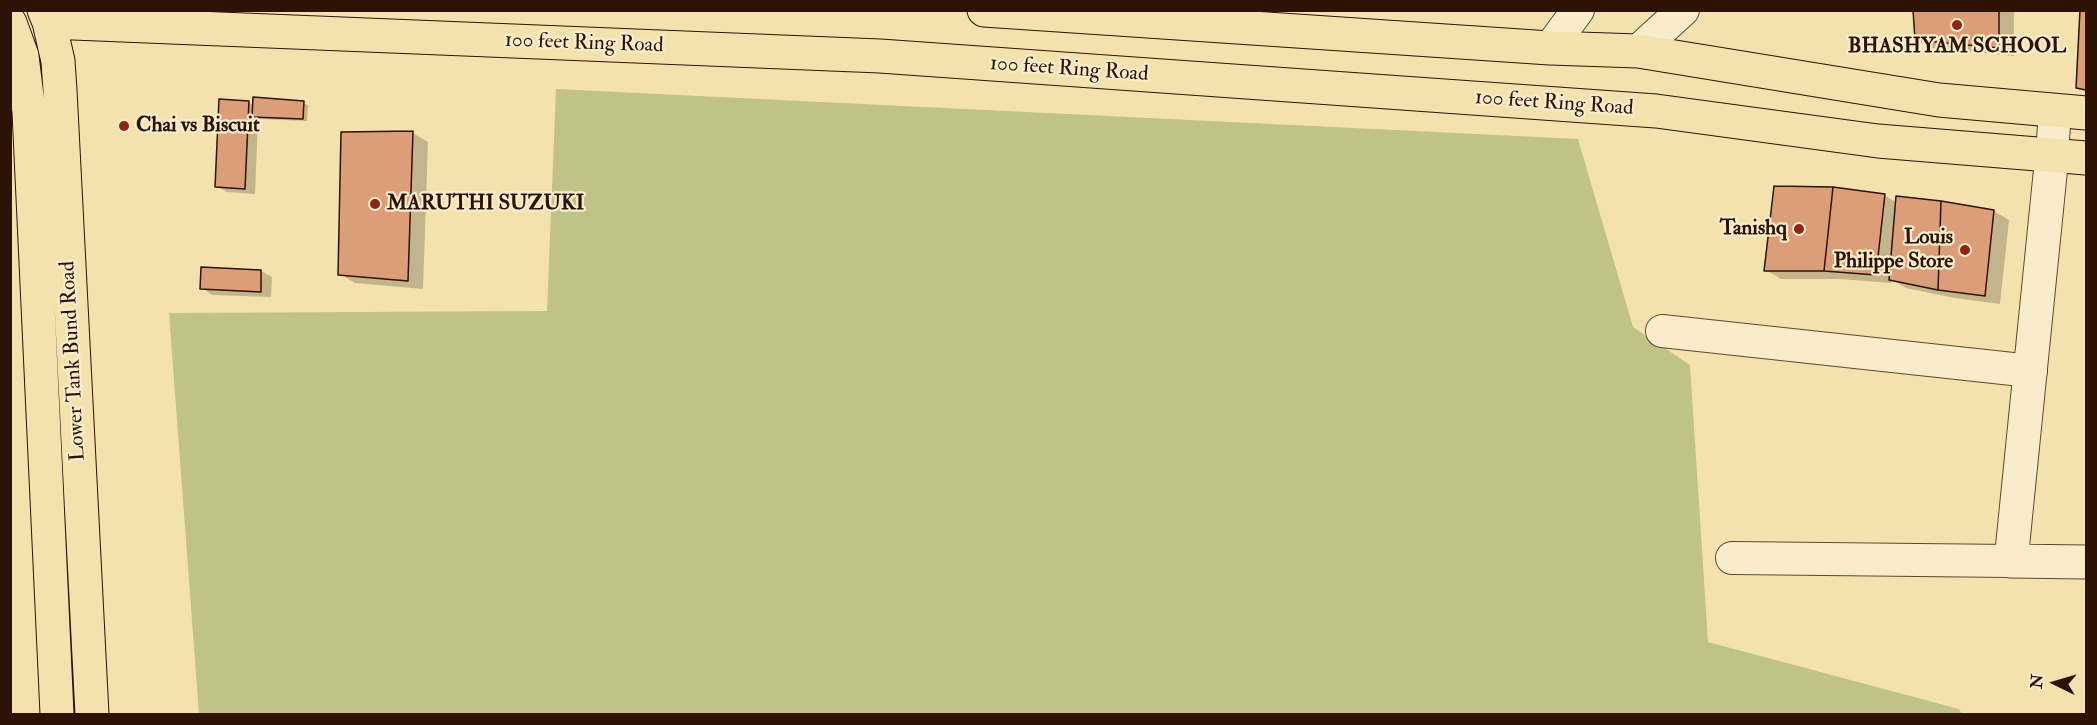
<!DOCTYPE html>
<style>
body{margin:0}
#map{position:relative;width:2097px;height:725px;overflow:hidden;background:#f4e2ae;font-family:"IM FELL Double Pica",serif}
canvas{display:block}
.frame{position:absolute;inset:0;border:12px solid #2c1305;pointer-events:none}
.north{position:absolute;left:2025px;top:653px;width:60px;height:60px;-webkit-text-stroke:4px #f8ecca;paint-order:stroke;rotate:275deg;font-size:16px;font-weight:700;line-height:24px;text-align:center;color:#2c1305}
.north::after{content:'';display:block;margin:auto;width:21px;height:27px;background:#2c1305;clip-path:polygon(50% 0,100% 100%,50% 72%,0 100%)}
</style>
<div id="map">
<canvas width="2097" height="725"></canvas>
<div class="frame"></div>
<div class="north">N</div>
</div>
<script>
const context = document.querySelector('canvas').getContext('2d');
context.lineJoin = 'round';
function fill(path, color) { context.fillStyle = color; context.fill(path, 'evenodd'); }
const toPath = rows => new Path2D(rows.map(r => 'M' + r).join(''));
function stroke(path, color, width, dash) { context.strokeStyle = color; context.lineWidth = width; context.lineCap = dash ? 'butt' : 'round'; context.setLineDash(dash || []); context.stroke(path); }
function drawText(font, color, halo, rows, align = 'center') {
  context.font = font + ' "IM FELL Double Pica",serif'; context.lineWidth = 4.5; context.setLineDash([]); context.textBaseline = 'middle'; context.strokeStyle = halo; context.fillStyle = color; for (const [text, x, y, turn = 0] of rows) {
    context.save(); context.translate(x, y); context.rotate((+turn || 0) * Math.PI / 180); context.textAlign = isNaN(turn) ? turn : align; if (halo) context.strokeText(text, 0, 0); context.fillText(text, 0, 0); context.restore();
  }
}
fill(toPath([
 [556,89,1578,139,1633,327,1690,365,1708,642,1959,709,1962,714,199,714,169,313,547,311]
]), '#c0c287');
fill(toPath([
 [1914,10,2014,10,2014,56,1931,48,1916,40],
 [2081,10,2086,10,2086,92,2078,87],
 [248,102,254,106,303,103,308,105,307,121,258,119,255,194,227,192,216,186],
 [413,133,428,142,423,289,355,283,340,274,342,134],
 [1884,195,1897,203,1994,211,2009,220,2000,304,1955,298,1906,288,1891,279,1891,283,1840,279,1781,279,1766,270],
 [203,268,261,271,272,277,271,297,212,295,202,288]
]), '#0003');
const building = toPath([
 [1913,10,1999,10,1999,48,1915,40,1913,10],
 [2080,10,2086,10,2086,90,2076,88,2080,10],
 [253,97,304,101,303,119,252,117,253,97],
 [219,99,249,101,245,189,215,187,219,99],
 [413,131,408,281,338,275,341,132,413,131],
 [1774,186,1833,187,1824,271,1764,271,1774,186],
 [1833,187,1885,194,1876,275,1824,271,1833,187],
 [1896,196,1941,201,1938,290,1889,280,1896,196],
 [1941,201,1994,210,1985,296,1938,290,1941,201],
 [201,267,261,270,261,292,200,289,201,267]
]);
fill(building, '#dc9d79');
stroke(building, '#2c1305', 1.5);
const minor = toPath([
 [1550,48,1578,10],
 [1638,51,1683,10],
 [2052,155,2055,110],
 [1662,331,2031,371],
 [1732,558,2011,561]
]);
const tertiary = toPath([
 [2052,155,2011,561,2086,562]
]);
const primary = toPath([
 [44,10,49,22,58,61,60,90,92,714],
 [984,10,1550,48,1638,51,1939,100,2086,113],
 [49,22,880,56,1656,111,1878,141,2086,158],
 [10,23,22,56,29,112,57,714]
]);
stroke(minor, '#5e472f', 34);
stroke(tertiary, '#5e472f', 35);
stroke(primary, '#2c1305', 35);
stroke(minor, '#f8ecca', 32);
stroke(tertiary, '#f8ecca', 33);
stroke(primary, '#f4e2ae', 33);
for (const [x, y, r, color] of [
 [1957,25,6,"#8f2418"],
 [124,126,6,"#8f2418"],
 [375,204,6,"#8f2418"],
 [1799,229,6,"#8f2418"],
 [1965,250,6,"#8f2418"]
]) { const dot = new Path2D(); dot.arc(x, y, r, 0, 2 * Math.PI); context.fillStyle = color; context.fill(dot); stroke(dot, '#f8ecca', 2); }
drawText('21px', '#2c1305', '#f8ecca', [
 ["100 feet Ring Road",584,44,2],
 ["100 feet Ring Road",1069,70,4],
 ["100 feet Ring Road",1554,104,4],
 ["Lower Tank Bund Road",74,361,-93]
]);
drawText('bold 21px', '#2c1305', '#f8ecca', [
 ["BHASHYAM SCHOOL",1957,47,"center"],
 ["Chai vs Biscuit",136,126],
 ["MARUTHI SUZUKI",387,204],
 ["Tanishq",1787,229,"right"],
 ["Louis",1953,238,"right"],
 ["Philippe Store",1953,262,"right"]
], 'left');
</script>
